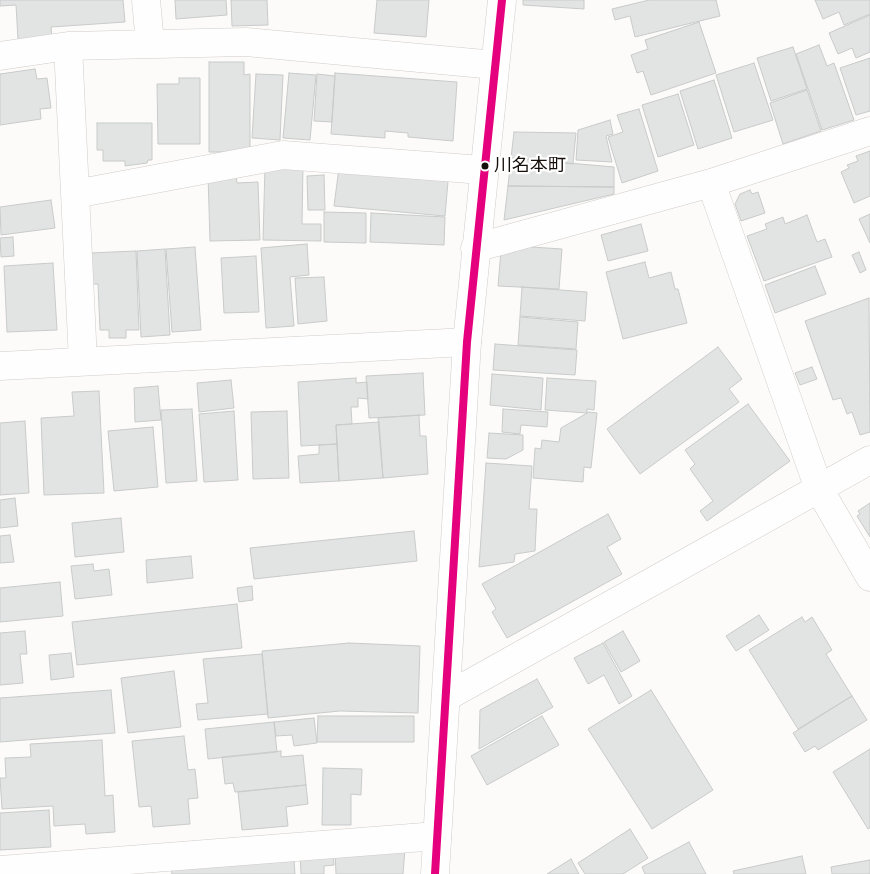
<!DOCTYPE html>
<meta charset="utf-8">
<style>
body{margin:0}
canvas{display:block;background:#fdfbf9}
</style>
<canvas width="870" height="874"></canvas>
<script>
const context = document.querySelector('canvas').getContext('2d');
context.lineJoin = 'round';
function fill(path, color) { context.fillStyle = color; context.fill(path, 'evenodd'); }
const toPath = rows => new Path2D(rows.map(r => 'M' + r).join(''));
function stroke(path, color, width, dash) { context.strokeStyle = color; context.lineWidth = width; context.lineCap = dash ? 'butt' : 'round'; context.setLineDash(dash || []); context.stroke(path); }
function drawText(font, color, halo, rows, align = 'center') {
  context.font = font + ' "Alegreya Sans","Noto Sans JP",sans-serif'; context.lineWidth = 4.5; context.setLineDash([]); context.textBaseline = 'middle'; context.strokeStyle = halo; context.fillStyle = color; for (const [text, x, y, turn = 0] of rows) {
    context.save(); context.translate(x, y); context.rotate((+turn || 0) * Math.PI / 180); context.textAlign = isNaN(turn) ? turn : align; if (halo) context.strokeText(text, 0, 0); context.fillText(text, 0, 0); context.restore();
  }
}
const building = toPath([
 [0,0,123,0,125,22,51,27,52,38,18,40,16,5,0,6,0,0],
 [175,0,226,0,227,15,176,19,175,0],
 [231,0,267,0,268,25,232,26,231,0],
 [377,0,429,0,426,37,374,33,377,0],
 [523,0,584,0,584,9,523,5,523,0],
 [649,0,716,0,720,16,635,37,630,16,615,20,612,9,649,0],
 [815,0,870,0,870,14,844,25,839,12,823,19,815,0],
 [870,15,870,52,856,58,852,48,838,54,829,33,870,15],
 [699,22,716,73,651,95,643,71,637,73,631,55,648,49,645,40,699,22],
 [819,45,827,66,834,63,854,120,822,130,796,54,819,45],
 [793,47,807,89,771,101,757,58,793,47],
 [870,58,870,111,856,115,840,68,870,58],
 [209,62,244,62,244,75,250,74,250,152,209,152,209,62],
 [754,63,773,120,734,132,716,75,754,63],
 [35,69,37,79,47,78,51,108,40,109,41,119,0,125,0,74,35,69],
 [289,73,316,75,310,140,283,138,289,73],
 [335,73,457,82,453,141,408,137,408,133,385,131,385,138,331,134,335,73],
 [256,74,283,75,280,140,252,138,256,74],
 [317,74,335,76,332,122,314,121,317,74],
 [179,78,200,78,200,144,158,144,157,84,179,84,179,78],
 [714,80,732,138,698,149,680,91,714,80],
 [807,90,821,131,783,144,770,103,807,90],
 [678,94,694,145,658,157,642,105,678,94],
 [639,109,658,171,622,183,608,137,623,132,617,115,639,109],
 [610,120,613,134,606,136,612,162,576,160,578,130,610,120],
 [97,123,152,123,152,160,148,160,147,163,125,166,125,161,103,161,103,150,97,150,97,123],
 [514,132,576,133,573,164,511,158,514,132],
 [870,151,870,196,854,203,841,172,849,168,847,165,858,161,856,156,870,151],
 [511,158,614,167,614,187,508,186,511,158],
 [340,160,449,170,445,216,334,206,340,160],
 [265,166,303,167,302,224,321,224,321,241,263,240,265,166],
 [236,175,237,183,258,182,260,240,210,241,208,176,236,175],
 [324,175,325,210,308,210,307,176,324,175],
 [508,186,614,187,614,194,504,220,508,186],
 [750,190,752,194,758,192,765,213,741,221,735,204,740,194,750,190],
 [51,200,55,228,1,235,0,207,51,200],
 [324,212,366,213,366,243,324,242,324,212],
 [371,213,445,217,444,245,370,242,371,213],
 [870,214,870,243,859,219,870,214],
 [807,215,817,242,825,239,832,257,764,281,747,236,767,229,765,224,783,217,785,224,807,215],
 [641,224,648,251,608,261,601,235,641,224],
 [13,237,14,256,1,257,0,238,13,237],
 [307,244,309,275,290,277,294,326,266,328,261,248,307,244],
 [516,246,562,249,559,289,498,286,501,251,515,252,516,246],
 [195,247,201,330,172,332,166,249,195,247],
 [165,249,170,335,141,337,137,251,165,249],
 [136,251,139,330,126,330,126,338,109,338,109,330,100,330,98,284,92,284,90,253,136,251],
 [859,252,866,270,860,273,852,255,859,252],
 [256,256,259,312,224,313,221,258,256,256],
 [645,262,649,278,671,272,675,289,678,289,687,323,623,339,606,272,645,262],
 [53,263,57,330,7,332,4,266,53,263],
 [815,266,826,294,775,313,765,285,815,266],
 [324,277,327,321,298,324,295,278,324,277],
 [522,287,587,292,585,321,520,316,522,287],
 [869,298,870,432,860,435,852,412,847,414,841,398,833,400,805,321,869,298],
 [520,317,578,322,576,349,518,345,520,317],
 [495,344,577,350,575,375,493,370,495,344],
 [718,347,742,379,729,389,739,402,640,474,607,429,718,347],
 [812,367,817,379,800,385,795,373,812,367],
 [423,373,425,415,369,418,366,376,423,373],
 [492,374,543,378,541,410,490,405,492,374],
 [356,378,356,383,367,382,368,399,358,398,358,407,351,407,352,424,336,425,337,444,301,446,298,382,356,378],
 [547,378,596,381,594,410,587,409,587,413,545,410,547,378],
 [231,380,234,408,199,412,197,383,231,380],
 [158,386,161,420,135,422,134,388,158,386],
 [99,391,104,493,44,495,41,418,74,416,72,392,99,391],
 [748,404,790,461,707,521,700,511,713,501,690,469,695,464,685,450,748,404],
 [192,409,197,481,166,483,161,410,192,409],
 [503,409,548,412,547,427,521,425,520,434,502,432,503,409],
 [234,411,238,480,204,482,199,414,234,411],
 [287,411,289,478,253,479,251,412,287,411],
 [589,412,597,413,591,468,584,467,583,482,533,478,535,448,541,449,542,440,559,442,561,428,589,412],
 [419,415,420,436,426,436,428,474,383,478,378,418,419,415],
 [25,421,29,493,0,495,0,423,25,421],
 [379,422,383,478,339,481,336,425,379,422],
 [153,427,158,487,114,491,108,431,153,427],
 [489,433,523,435,523,450,506,459,487,458,489,433],
 [337,444,339,481,300,483,298,456,319,454,319,445,337,444],
 [486,463,532,466,529,509,537,509,535,551,515,554,514,562,479,567,486,463],
 [15,498,18,526,0,528,0,500,15,498],
 [870,503,870,537,857,516,860,514,858,511,870,503],
 [608,514,621,539,607,547,622,574,507,638,492,612,496,609,482,584,608,514],
 [121,518,124,552,75,557,72,523,121,518],
 [414,531,417,561,254,579,250,548,414,531],
 [10,535,14,562,0,563,0,536,10,535],
 [191,556,193,578,147,583,146,560,191,556],
 [93,564,94,571,109,569,112,595,75,599,71,566,93,564],
 [60,582,63,616,0,622,0,588,60,582],
 [252,586,253,600,239,602,237,588,252,586],
 [237,604,242,648,77,665,72,622,237,604],
 [759,615,769,630,736,651,726,636,759,615],
 [802,617,805,622,812,617,832,650,826,654,852,696,798,729,749,650,802,617],
 [25,631,27,654,20,654,23,683,0,685,0,633,25,631],
 [623,631,640,661,621,672,604,642,623,631],
 [349,643,420,646,418,713,340,711,268,718,262,651,349,643],
 [603,643,632,696,619,704,604,675,588,684,574,658,603,643],
 [71,653,74,677,51,680,49,655,71,653],
 [262,654,268,714,198,720,196,704,208,703,203,659,262,654],
 [174,671,181,727,128,733,121,678,174,671],
 [537,679,553,707,479,749,480,710,537,679],
 [111,690,115,733,0,742,0,698,111,690],
 [651,690,713,790,652,829,588,729,651,690],
 [852,696,867,720,818,750,815,746,805,752,793,733,852,696],
 [318,716,414,716,414,742,317,742,318,716],
 [542,716,559,745,487,785,471,756,542,716],
 [314,718,317,743,294,746,292,735,276,736,274,722,314,718],
 [274,722,277,752,208,759,205,729,274,722],
 [184,736,188,770,195,769,198,798,188,799,190,824,153,827,151,806,139,807,132,741,184,736],
 [102,740,105,796,113,795,115,832,86,834,85,824,54,826,53,806,2,809,0,778,6,778,5,758,31,757,30,744,102,740],
 [870,749,870,828,868,829,833,772,870,749],
 [281,751,281,757,303,755,306,785,235,792,233,783,225,784,222,757,281,751],
 [323,768,362,769,361,795,351,794,351,825,322,825,323,768],
 [306,785,308,804,286,807,288,826,242,830,238,792,306,785],
 [49,810,51,847,0,850,0,813,49,810],
 [630,829,648,858,623,874,585,874,578,863,630,829],
 [689,842,706,874,645,874,642,867,689,842],
 [405,849,403,874,336,874,335,850,405,849],
 [333,850,334,865,324,866,324,874,301,874,300,852,333,850],
 [802,856,806,874,734,874,733,871,802,856],
 [571,859,579,874,547,874,571,859],
 [294,860,295,874,172,874,171,869,294,860],
 [870,860,870,874,832,874,831,867,870,860]
]);
fill(building, '#e1e4e3');
stroke(building, '#c8cbca', 1);
const minor = toPath([
 [146,0,150,43],
 [68,46,83,361],
 [0,56,68,46,246,42,495,65],
 [711,183,819,489,870,577],
 [75,194,283,155,483,170],
 [475,248,711,183,870,131],
 [0,366,467,342],
 [446,697,870,460],
 [0,870,437,836]
]);
const major = toPath([
 [435,874,467,342,502,0]
]);
stroke(minor, '#d0ccc9', 29);
stroke(major, '#d0ccc9', 29);
stroke(minor, '#fffefe', 28);
stroke(major, '#fffefe', 28);
stroke(toPath([
 [435,874,467,342,502,0]
]), '#e5007d', 8);
for (const [x, y, r, color] of [
 [485,166,4.5,"#16100c"]
]) { const dot = new Path2D(); dot.arc(x, y, r, 0, 2 * Math.PI); context.fillStyle = color; context.fill(dot); stroke(dot, '#fff', 2); }
drawText('18px', '#16100c', '#fff', [
 ["川名本町",494,166]
], 'left');
</script>
